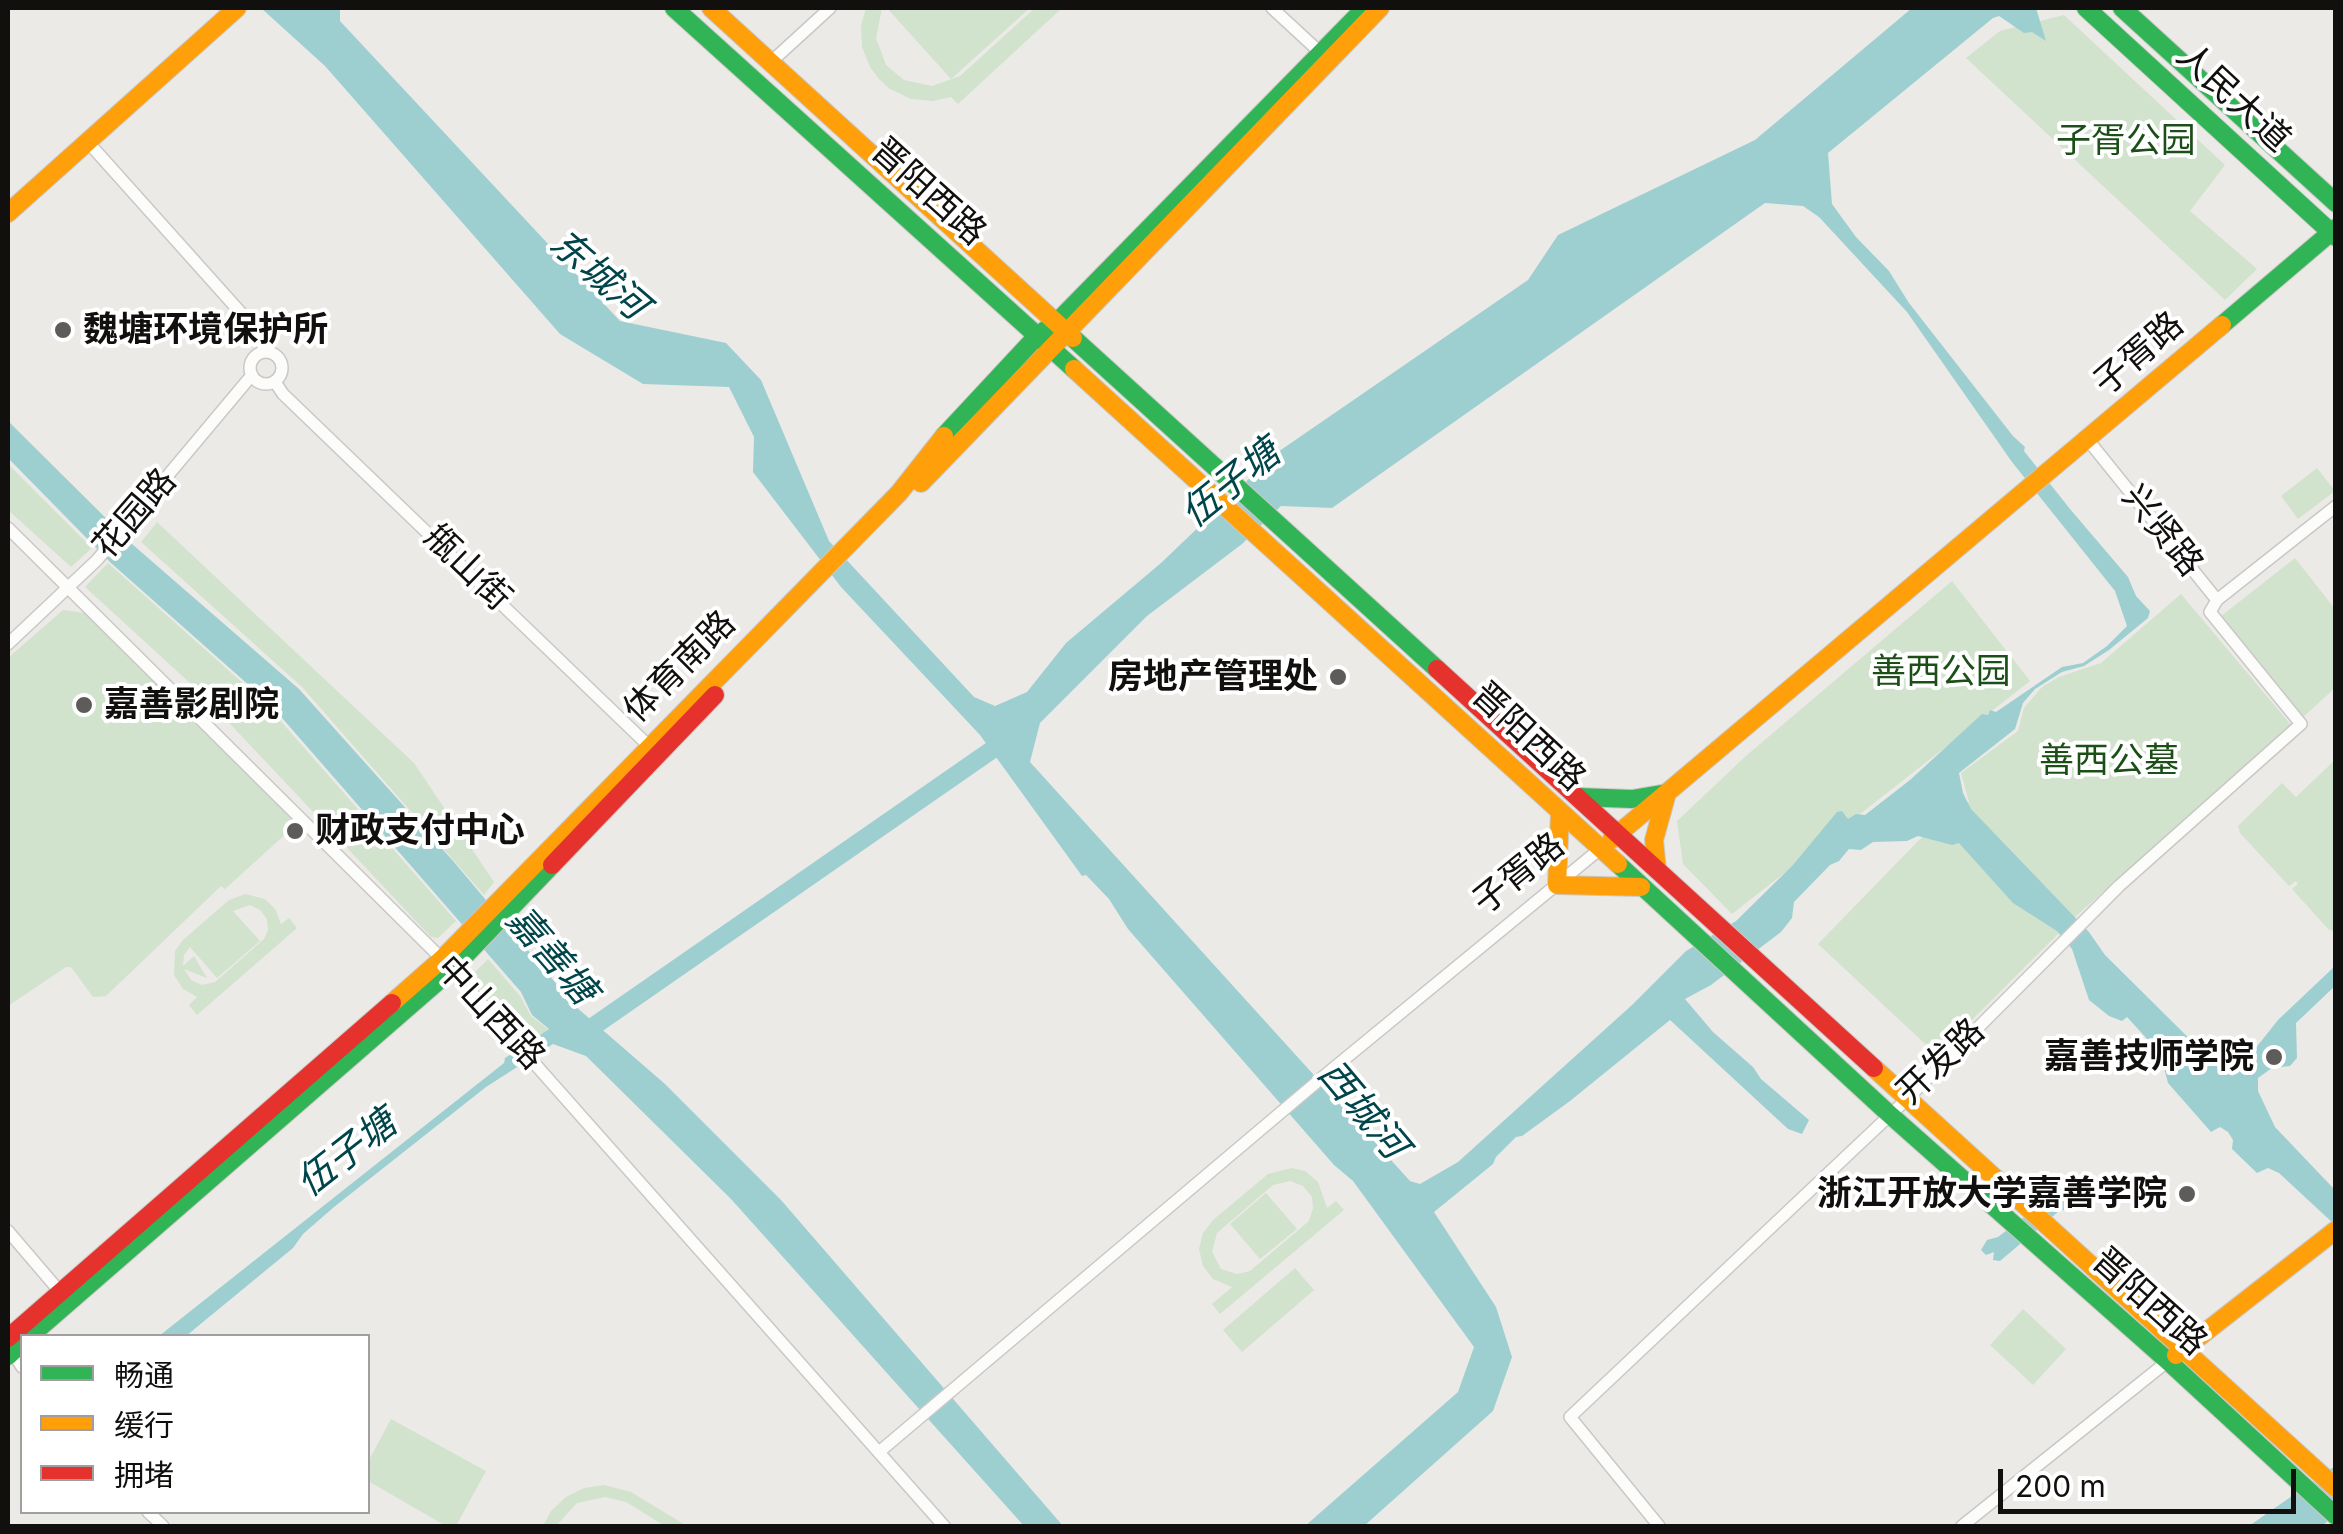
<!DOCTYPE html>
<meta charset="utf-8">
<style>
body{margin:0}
#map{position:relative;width:2343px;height:1534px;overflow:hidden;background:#eceae7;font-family:Inter,"Noto Sans SC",sans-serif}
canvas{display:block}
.frame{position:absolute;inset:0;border:10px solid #12100f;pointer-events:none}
.legend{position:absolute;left:20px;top:1334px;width:350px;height:180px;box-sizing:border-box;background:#fff;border:2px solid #a09f9f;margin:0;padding:12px 18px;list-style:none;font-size:30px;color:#12100f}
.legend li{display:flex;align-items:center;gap:20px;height:50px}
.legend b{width:50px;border:2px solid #a09f9f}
.scale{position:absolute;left:1998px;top:1469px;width:298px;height:45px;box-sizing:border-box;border:5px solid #12100f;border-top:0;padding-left:12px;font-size:30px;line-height:35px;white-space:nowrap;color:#12100f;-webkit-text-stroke:8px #fff;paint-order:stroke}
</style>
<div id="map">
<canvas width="2343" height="1534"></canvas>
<div class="frame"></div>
<ul class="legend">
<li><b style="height:12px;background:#30b455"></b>畅通</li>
<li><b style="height:12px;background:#ff9f0a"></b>缓行</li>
<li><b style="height:12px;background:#e5322d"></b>拥堵</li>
</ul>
<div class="scale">200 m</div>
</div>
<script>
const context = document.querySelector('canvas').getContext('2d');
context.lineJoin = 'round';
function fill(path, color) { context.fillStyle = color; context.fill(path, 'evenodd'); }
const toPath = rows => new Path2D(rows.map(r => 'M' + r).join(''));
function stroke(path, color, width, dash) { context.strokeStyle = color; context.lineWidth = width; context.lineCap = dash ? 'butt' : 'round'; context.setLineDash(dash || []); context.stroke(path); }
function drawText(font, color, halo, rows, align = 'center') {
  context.font = font + ' Inter,"Noto Sans SC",sans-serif'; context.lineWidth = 8; context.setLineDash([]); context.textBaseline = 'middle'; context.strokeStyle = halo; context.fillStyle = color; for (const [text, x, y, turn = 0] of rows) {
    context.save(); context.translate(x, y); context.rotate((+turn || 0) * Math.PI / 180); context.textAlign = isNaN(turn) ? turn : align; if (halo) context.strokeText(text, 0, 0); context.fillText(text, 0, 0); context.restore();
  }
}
fill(toPath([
 [866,8,882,8,876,38,886,65,904,80,932,86,960,76,1035,8,1062,8,958,104,951,97,933,101,911,99,890,89,879,79,870,67,862,47,861,25],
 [887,8,1030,8,951,79],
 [2064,15,2225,165,2190,211,2257,269,2225,300,1966,58,2000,31],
 [8,464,92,548,71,567,8,510],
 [2317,468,2335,491,2298,519,2281,496],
 [157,522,414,763,494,882,484,895,302,687,141,542],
 [2295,558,2335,609,2335,688,2302,718,2220,617],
 [108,563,264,702,456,921,438,938,431,937,201,693,85,587],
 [1952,581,2030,681,1732,914,1683,864,1677,821,1747,755],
 [2181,594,2291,725,2076,916,1937,1055,1818,944,1919,840,1969,802,1961,773,2018,731,2024,708,2042,687,2059,677,2101,663],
 [63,610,91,614,300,821,225,889,221,886,106,996,93,997,71,967,66,967,8,1006,8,658],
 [2335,760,2335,932,2328,929,2292,889,2298,884,2296,881,2289,886,2240,833,2238,826,2282,783,2296,797],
 [245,894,265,899,275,909,281,924,289,918,297,928,197,1015,189,1005,197,997,183,989,174,975,175,951,183,940,229,900],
 [250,905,260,910,267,919,268,930,264,939,215,982,202,985,191,980,184,969,207,978,194,956,183,966,184,955,190,947,217,978,260,941,233,911],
 [488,959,520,996,531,1016,548,1029,530,1044,475,983,474,973],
 [1292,1168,1305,1171,1318,1182,1327,1208,1336,1201,1344,1210,1220,1314,1212,1304,1232,1287,1213,1279,1203,1266,1199,1249,1203,1233,1213,1220,1268,1174],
 [1290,1181,1303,1186,1312,1197,1313,1208,1309,1221,1250,1271,1237,1274,1221,1269,1212,1252,1217,1233,1273,1185],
 [1266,1193,1297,1229,1260,1259,1230,1224],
 [1295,1268,1314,1290,1242,1352,1223,1330],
 [2023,1309,2066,1349,2033,1385,1990,1345],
 [391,1419,486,1471,456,1526,446,1526,368,1481,368,1462],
 [604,1485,631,1492,687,1526,665,1526,626,1502,605,1497,577,1503,556,1526,543,1526,551,1511,566,1497,584,1488]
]), '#d1e2cd');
fill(toPath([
 [261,8,343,8,340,10,340,21,620,321,726,343,761,380,829,541,974,697,995,706,1027,692,1066,643,1161,563,1275,454,1528,280,1558,235,1755,140,1912,8,2036,8,2046,41,2032,32,2024,33,1999,16,1993,18,1828,153,1832,204,1856,237,1889,271,1909,303,2013,436,2025,447,2024,451,2070,509,2128,577,2136,596,2150,611,2148,618,2109,650,2084,666,2062,672,2035,689,2023,703,2015,729,1959,773,1963,793,1971,809,2089,932,2105,955,2220,1069,2243,1064,2278,1020,2335,966,2335,986,2296,1023,2297,1058,2290,1066,2272,1068,2258,1078,2258,1091,2275,1127,2335,1190,2335,1225,2279,1173,2268,1168,2257,1173,2232,1149,2233,1140,2228,1132,2220,1127,2211,1132,2168,1083,2160,1053,2127,1017,2122,1021,2109,1016,2089,1000,2072,949,2057,931,2013,903,1959,843,1952,845,1918,836,1907,841,1873,842,1861,850,1849,849,1839,861,1830,865,1794,902,1792,918,1781,932,1711,985,1685,999,1713,1032,1753,1067,1761,1079,1809,1120,1802,1134,1788,1129,1670,1020,1570,1101,1522,1136,1516,1137,1496,1157,1493,1164,1434,1212,1496,1307,1512,1357,1493,1411,1364,1526,1305,1526,1458,1392,1474,1347,1353,1181,1334,1165,1128,929,1109,899,1086,875,1082,876,980,735,841,587,753,472,754,437,729,387,643,384,560,334,325,66],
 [1765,203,1803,206,1819,217,1907,312,2012,462,2115,591,2127,626,2107,646,2083,663,2062,667,1996,712,1990,710,1988,715,1982,714,1910,780,1865,815,1856,814,1848,819,1842,811,1837,812,1793,865,1736,921,1686,951,1632,1005,1458,1162,1420,1184,1410,1181,1030,762,1040,723,1147,616,1242,544,1281,506,1332,508],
 [8,421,132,544,299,689,454,862,575,1006,665,1084,781,1200,1063,1526,1024,1526,731,1199,586,1056,553,1044,486,1087,334,1207,303,1234,293,1248,186,1336,159,1336,504,1063,505,1058,549,1029,532,1015,521,992,269,703,111,563,8,458],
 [2087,1177,2104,1193,2091,1205,2059,1211,2000,1261,1993,1260,1994,1252,1986,1255,1981,1250,1987,1240,1998,1237,2048,1199,2058,1186,2072,1187],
 [2335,1466,2335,1515,2322,1526,2249,1526]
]), '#9dcfd1');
stroke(toPath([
 [578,1037,1009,738]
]), '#9dcfd1', 18);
const street = toPath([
 [1272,8,1324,56],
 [772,61,830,8],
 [87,141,258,332,265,352],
 '250 368a16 16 0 1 1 32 0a16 16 0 1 1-32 0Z',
 [275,382,283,394,651,748],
 [2088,440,2217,600,2336,506],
 [8,528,442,959,944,1526],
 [8,644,97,560,252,375],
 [8,1231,61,1293],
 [10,1349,22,1367],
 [879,1452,1324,1076,1600,849],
 [148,1512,163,1526],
 [1659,1526,1570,1417,1907,1099,2119,886,2301,724,2210,612,2217,600],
 [1962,1526,2168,1361]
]);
const fast = toPath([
 [674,8,1074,369],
 [2086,8,2336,237],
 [2122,8,2336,203],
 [2222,325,2336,228],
 [1073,338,1437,669],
 [944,436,1038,335,1058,321,1365,8],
 [1579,797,1632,799,1667,793],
 [1618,864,1888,1113,2168,1361,2336,1516],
 [30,1336,451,970,552,865],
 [8,1356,22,1343]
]);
const slow = toPath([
 [711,8,1073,338],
 [8,213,237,8],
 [1074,369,1618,864],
 [921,483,1380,8],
 [1560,812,1557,885,1641,887],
 [1612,839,2222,325],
 [1657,870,1654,840,1667,793],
 [392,1003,442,959,899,493,944,436],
 [1874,1068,2336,1488],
 [2176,1355,2336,1230]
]);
const jam = toPath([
 [1437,669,1874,1068],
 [552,865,715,695],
 [8,1338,392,1003]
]);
stroke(street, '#cac8c6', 14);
stroke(fast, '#cac8c6', 20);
stroke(slow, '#cac8c6', 20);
stroke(jam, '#cac8c6', 20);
stroke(street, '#fcfcfb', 11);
stroke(fast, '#30b455', 18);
stroke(slow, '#ff9f0a', 18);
stroke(jam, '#e5322d', 18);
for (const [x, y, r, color] of [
 [63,330,10,"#5e5c5b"],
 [1338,677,10,"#5e5c5b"],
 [84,705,10,"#5e5c5b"],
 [295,831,10,"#5e5c5b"],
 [2274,1057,10,"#5e5c5b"],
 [2187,1194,10,"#5e5c5b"]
]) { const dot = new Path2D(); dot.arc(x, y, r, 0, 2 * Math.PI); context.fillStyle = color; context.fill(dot); stroke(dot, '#fff', 4); }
drawText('35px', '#12100f', '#fff', [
 ["人民大道",2233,98,43],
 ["晋阳西路",928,192,42],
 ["子胥路",2139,354,-41],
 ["花园路",135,514,-49],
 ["兴贤路",2162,531,51],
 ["甁山街",467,568,44],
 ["体育南路",680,667,-45],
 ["晋阳西路",1528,737,43],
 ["子胥路",1519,874,-39],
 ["中山西路",490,1013,47],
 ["开发路",1941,1062,-44],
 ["晋阳西路",2149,1302,42]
]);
drawText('35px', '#1c4f18', '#fff', [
 ["子胥公园",2126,141],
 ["善西公园",1941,672],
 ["善西公墓",2109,761]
]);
drawText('bold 35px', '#12100f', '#fff', [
 ["魏塘环境保护所",83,330],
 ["房地产管理处",1318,677,"right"],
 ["嘉善影剧院",104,705],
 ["财政支付中心",315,831],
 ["嘉善技师学院",2254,1057,"right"],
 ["浙江开放大学嘉善学院",2167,1194,"right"]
], 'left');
drawText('italic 38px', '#00454a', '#fff', [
 ["东城河",598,275,41],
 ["伍子塘",1231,484,-39],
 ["嘉善塘",551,956,49],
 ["西城河",1362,1110,50],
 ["伍子塘",347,1154,-38]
]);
</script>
